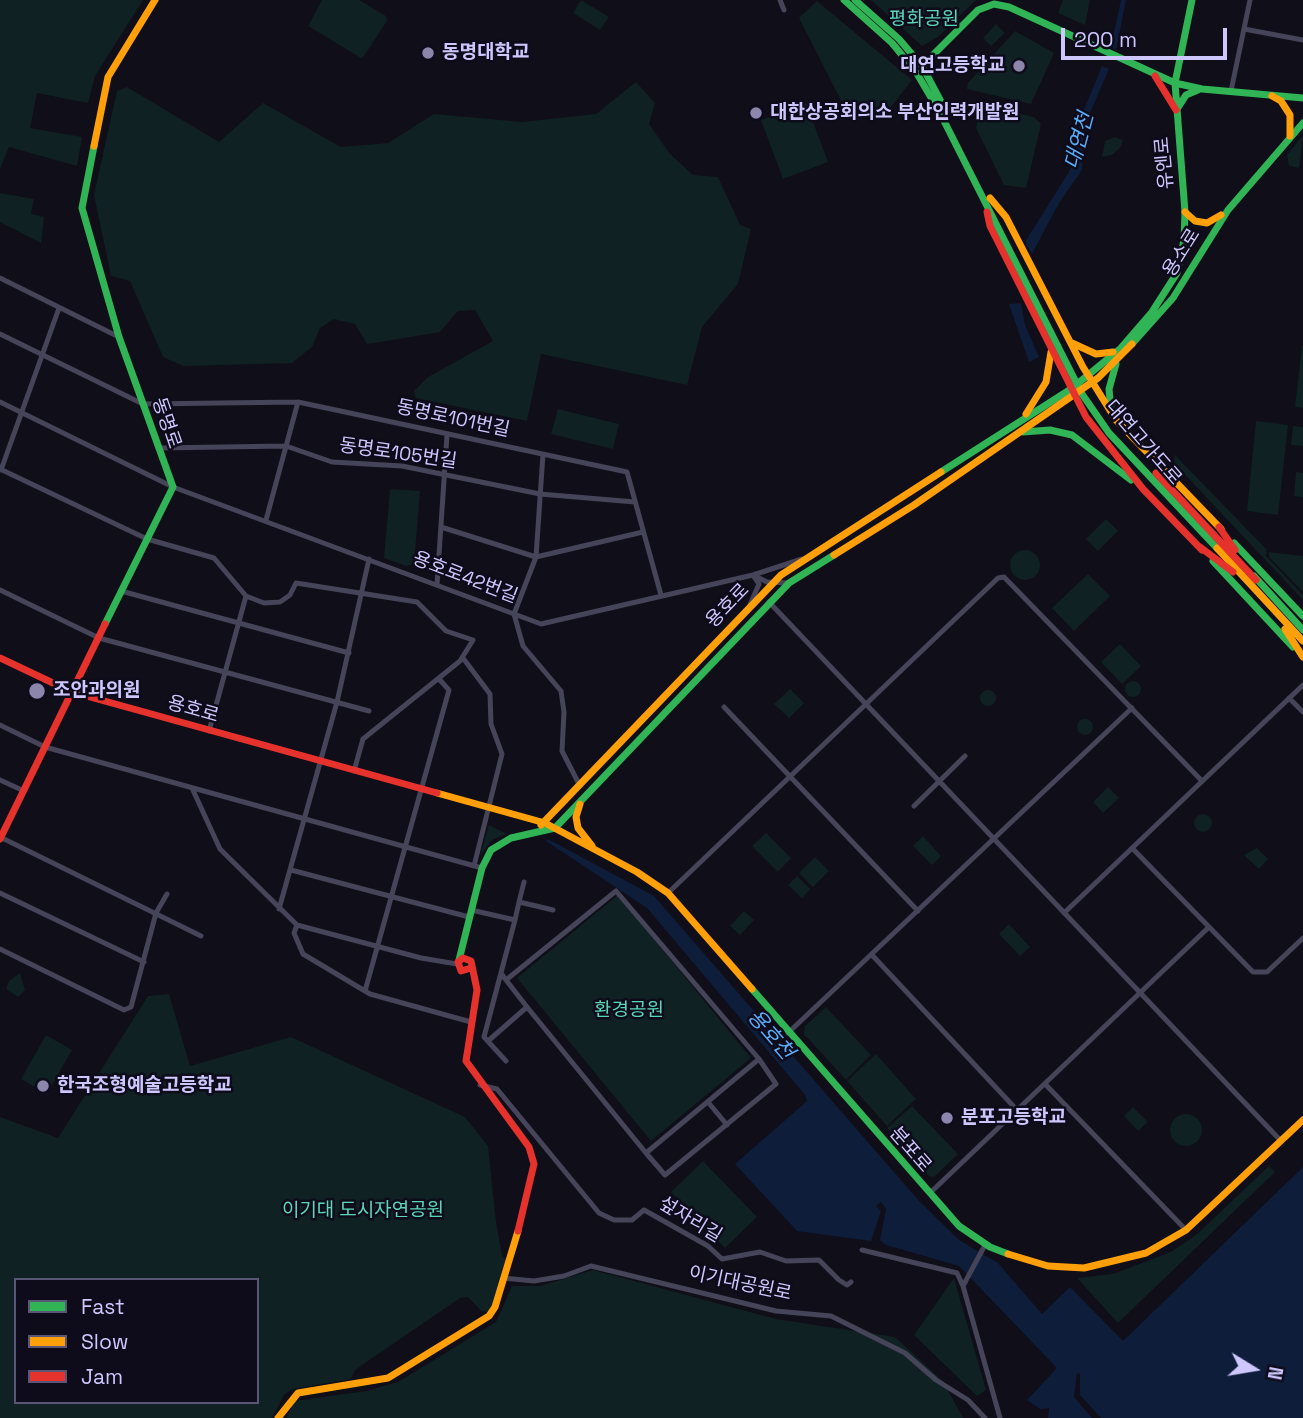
<!DOCTYPE html>
<meta charset="utf-8">
<style>
body{margin:0}
#map{position:relative;width:1303px;height:1418px;overflow:hidden;background:#100e18;font-family:"Space Grotesk",sans-serif}
canvas{display:block}
.legend{position:absolute;left:14px;top:1278px;width:245px;height:126px;box-sizing:border-box;background:#0e0b1b;border:2px solid #5b5675;margin:0;padding:9px 12px;list-style:none;font-size:21px;color:#cec7fd}
.legend li{display:flex;align-items:center;gap:14px;height:35px}
.legend b{width:35px;border:2px solid #5b5675}
.north{position:absolute;left:1219px;top:1334px;width:70px;height:70px;-webkit-text-stroke:5px #0e0b1b;paint-order:stroke;rotate:101deg;font-size:19px;font-weight:700;line-height:28px;text-align:center;color:#cec7fd}
.north::after{content:'';display:block;margin:auto;width:24px;height:32px;background:#cec7fd;clip-path:polygon(50% 0,100% 100%,50% 72%,0 100%)}
.scale{position:absolute;left:1061px;top:28px;width:166px;height:32px;box-sizing:border-box;border:4px solid #cec7fd;border-top:0;padding-left:9px;font-size:21px;line-height:24px;white-space:nowrap;color:#cec7fd;-webkit-text-stroke:5px #0e0b1b;paint-order:stroke}
</style>
<div id="map">
<canvas width="1303" height="1418"></canvas>
<ul class="legend">
<li><b style="height:9px;background:#30b455"></b>Fast</li>
<li><b style="height:9px;background:#ff9f0a"></b>Slow</li>
<li><b style="height:9px;background:#e5322d"></b>Jam</li>
</ul>
<div class="north">N</div>
<div class="scale">200 m</div>
</div>
<script>
const context = document.querySelector('canvas').getContext('2d');
context.lineJoin = 'round';
function fill(path, color) { context.fillStyle = color; context.fill(path, 'evenodd'); }
const toPath = rows => new Path2D(rows.map(r => 'M' + r).join(''));
function stroke(path, color, width, dash) { context.strokeStyle = color; context.lineWidth = width; context.lineCap = dash ? 'butt' : 'round'; context.setLineDash(dash || []); context.stroke(path); }
function drawText(font, color, halo, rows, align = 'center') {
  context.font = font + ' "Space Grotesk","Noto Sans KR",sans-serif'; context.lineWidth = 5; context.setLineDash([]); context.textBaseline = 'middle'; context.strokeStyle = halo; context.fillStyle = color; for (const [text, x, y, turn = 0] of rows) {
    context.save(); context.translate(x, y); context.rotate((+turn || 0) * Math.PI / 180); context.textAlign = isNaN(turn) ? turn : align; if (halo) context.strokeText(text, 0, 0); context.fillText(text, 0, 0); context.restore();
  }
}
fill(toPath([
 [0,0,143,0,95,76,88,103,37,93,30,128,82,137,77,166,9,147,0,169],
 [322,0,359,0,386,16,387,21,364,56,361,58,308,26],
 [581,0,609,17,600,30,573,13],
 [871,0,976,0,938,37,922,46],
 [1063,0,1090,0,1085,25,1058,13],
 [817,1,912,80,890,108,852,122,799,18],
 [996,24,1005,33,991,46,983,38],
 [1015,31,1054,53,1031,104,967,89,968,83],
 [636,82,655,103,649,124,670,154,693,175,718,177,740,225,751,229,738,284,702,327,687,385,541,354,527,421,416,398,414,391,428,377,493,341,475,310,458,311,440,332,367,344,355,324,334,319,320,328,312,347,292,363,183,366,163,357,130,281,111,276,94,195,117,91,127,87,219,142,263,103,341,147,388,143,434,114,522,122,596,114],
 [806,103,828,162,783,179,761,120],
 [981,105,1034,117,1041,124,1026,188,1004,185,976,128],
 [1303,135,1299,168,1289,166,1287,155],
 [1115,137,1123,140,1120,148,1112,155,1102,157,1105,141],
 [0,193,34,199,31,214,44,217,41,243,0,222],
 [1302,346,1303,346,1303,408,1295,407],
 [558,409,619,424,613,449,551,434],
 [1256,421,1288,425,1278,515,1247,511],
 [1293,426,1303,427,1303,446,1291,445],
 [1175,455,1267,550,1266,556,1303,595,1303,600,1174,463],
 [1296,472,1303,473,1303,497,1294,496],
 [390,489,420,491,414,564,406,566,384,558],
 [1106,519,1118,531,1098,551,1086,539],
 '1010 565a15 15 0 1 1 30 0a15 15 0 1 1-30 0Z',
 [1269,552,1303,556,1303,592,1269,557],
 [1088,574,1110,596,1074,631,1052,608],
 [1120,644,1141,666,1122,684,1101,662],
 '1125 689a8 8 0 1 1 16 0a8 8 0 1 1-16 0Z',
 [790,689,804,703,789,718,774,704],
 '980 698a8 8 0 1 1 16 0a8 8 0 1 1-16 0Z',
 '1077 727a8 8 0 1 1 16 0a8 8 0 1 1-16 0Z',
 [1108,787,1119,798,1103,813,1093,802],
 '1194 823a9 9 0 1 1 18 0a9 9 0 1 1-18 0Z',
 [489,825,507,834,492,840,480,856],
 [766,833,791,858,778,872,752,846],
 [923,836,941,856,932,865,913,846],
 [1257,848,1268,859,1259,869,1244,855],
 [815,857,829,871,813,887,799,873],
 [797,876,810,889,802,898,788,885],
 [618,895,751,1058,651,1141,517,978],
 [744,911,754,920,740,935,730,926],
 [1009,924,1030,947,1020,956,999,934],
 [20,973,25,990,18,997,6,989,9,981],
 [169,994,190,1066,291,1037,465,1117,488,1146,496,1222,502,1256,506,1259,494,1303,487,1312,481,1311,468,1297,460,1298,355,1370,351,1379,292,1389,284,1395,272,1418,0,1418,0,1117,58,1138,148,996],
 [16,1280,257,1280,257,1402,16,1402],
 [826,1007,871,1055,846,1080,804,1034,805,1026],
 [46,1035,72,1050,47,1094,21,1079],
 [876,1054,916,1099,887,1126,847,1081],
 [912,1106,958,1154,934,1177,929,1176,887,1128],
 [1133,1107,1148,1122,1138,1131,1124,1116],
 '1170 1130a16 16 0 1 1 32 0a16 16 0 1 1-32 0Z',
 [703,1161,757,1217,725,1248,671,1192],
 [1269,1166,1275,1172,1118,1323,1077,1278,1113,1274,1171,1252,1196,1235],
 [593,1270,776,1319,895,1337,943,1381,963,1418,286,1418,295,1401,366,1391,398,1382,496,1322,512,1286,540,1286],
 [954,1278,986,1390,977,1396,914,1335]
]), '#0f2122');
fill(toPath([
 [1121,0,1126,0,1116,50,1111,47],
 [1102,66,1109,69,1090,113,1084,135,1082,170,1059,203,1032,254,1025,242,1075,162,1079,122],
 [1021,303,1025,325,1039,357,1029,362,1009,304],
 [548,839,654,896,919,1201,959,1240,998,1263,1042,1314,1070,1287,1123,1341,1303,1167,1303,1418,1101,1418,1080,1395,1080,1374,1077,1373,1074,1397,1092,1418,1048,1418,1049,1408,1040,1409,1027,1400,1057,1368,959,1266,886,1245,880,1240,886,1209,881,1202,876,1206,881,1211,871,1241,797,1231,735,1164,807,1101,805,1095,647,908,546,841]
]), '#0d1d3a');
fill(toPath([
 [552,836,643,884,657,894,763,1014,922,1199,948,1226,986,1251,939,1220,656,894]
]), '#100e18');
stroke(toPath([
 [780,0,784,10],
 [1244,29,1303,40],
 [1231,91,1250,0],
 [0,278,119,337],
 [0,334,143,404,298,402,627,472,661,595],
 [0,402,173,487,541,624,753,575,802,559],
 [158,448,286,446,332,462,402,466,540,494,635,502],
 [543,454,536,557,514,614,523,646,561,691,564,712,562,751,580,786],
 [0,469,147,539,214,558,246,596,264,603,280,602,290,595,296,583,417,602,446,631,473,640,460,661,363,739,354,771],
 [1,470,59,308],
 [266,520,298,402],
 [441,527,536,557,643,532],
 [759,578,767,582,789,583],
 [437,585,447,435],
 [0,590,99,638,369,711],
 [121,591,349,653],
 [769,602,1281,1141],
 [749,607,759,584,753,575],
 [463,658,490,694,491,724,502,754,474,866],
 [1289,698,1303,712],
 [724,707,918,911],
 [0,725,45,747,482,868],
 [209,731,246,596],
 [0,780,24,791],
 [192,788,220,849,297,925,421,958,457,964],
 [914,806,965,756],
 [0,837,201,936],
 [1132,848,1253,972,1267,972,1303,938],
 [291,870,469,917],
 [0,893,144,962],
 [668,893,998,578,1004,577,1202,781],
 [519,902,524,882],
 [279,909,337,702,369,559],
 [471,910,515,920,519,902,553,910],
 [1064,913,1303,685],
 [297,925,294,933,303,954,370,994,471,1022],
 [0,949,124,1010,131,1007,156,913,167,894],
 [872,955,1017,1110],
 [501,973,506,980,527,1007,646,1153,759,1059,616,891,506,980],
 [365,991,449,690,439,679],
 [788,1033,1132,708],
 [488,1041,527,1007],
 [506,1061,484,1037,515,920],
 [1045,1084,1186,1230],
 [480,1085,497,1089,599,1213,614,1220,632,1220,644,1210,708,1246,722,1259,760,1252,786,1261,819,1260,839,1280,847,1285,851,1282],
 [708,1102,727,1125],
 [646,1153,665,1175,776,1084,759,1059],
 [930,1193,1209,927],
 [985,1245,963,1286,1000,1418],
 [862,1250,957,1273,963,1286],
 [503,1278,534,1281,564,1276,591,1266,776,1311,831,1316,905,1353,936,1380,968,1400,985,1418]
]), '#454458', 5);
stroke(toPath([
 [844,0,892,43,916,72,939,111,1082,394,1109,433,1217,548],
 [855,0,899,39,922,66,946,111],
 [922,66,978,10,994,4,1009,7,1175,83,1202,89,1303,98],
 [1177,109,1186,95,1198,90],
 [94,146,82,208,119,337,173,487,105,624],
 [1132,344,1173,298,1228,210,1303,123],
 [1111,410,1109,389,1116,364],
 [1023,432,1050,430,1072,435,1131,480],
 [941,472,1071,389,1120,349,1152,312,1177,273,1184,240,1185,212,1175,83,1192,0],
 [1234,543,1303,616],
 [1213,561,1293,647],
 [1254,576,1303,630],
 [459,960,482,868,491,850,511,838,555,828,789,583,834,555],
 [752,989,959,1226,990,1247,1008,1254]
]), '#30b455', 7);
stroke(toPath([
 [1272,96,1281,101,1290,115,1290,136],
 [94,146,108,77,155,0],
 [990,198,1006,217,1083,367,1116,420,1221,529],
 [1185,212,1195,221,1207,223,1221,215],
 [1072,343,1096,354,1113,352],
 [1026,414,1046,382,1051,352],
 [1217,548,1303,641],
 [834,555,914,505,1098,378,1132,344],
 [1285,629,1303,657],
 [437,793,545,823,637,872,668,893,752,989],
 [580,804,576,817,578,828,592,846],
 [541,825,781,575,941,472],
 [1008,1254,1048,1266,1084,1268,1146,1253,1186,1230,1303,1120],
 [278,1418,298,1393,388,1378,489,1316,495,1307,518,1231]
]), '#ff9f0a', 7);
stroke(toPath([
 [1155,76,1176,110],
 [987,212,990,226,1086,417,1143,489,1202,550],
 [1156,473,1256,580],
 [1219,527,1235,550],
 [1200,547,1233,572],
 [0,658,72,692,437,793],
 [0,839,105,624],
 [471,968,461,971,458,962,463,958,471,961,477,990,466,1061,529,1147,534,1164,518,1231]
]), '#e5322d', 7);
for (const [x, y, r, color] of [
 [428,53,7,"#8c86ad"],
 [1019,66,7,"#8c86ad"],
 [756,113,7,"#8c86ad"],
 [37,691,9,"#8c86ad"],
 [43,1086,7,"#8c86ad"],
 [947,1118,7,"#8c86ad"]
]) { const dot = new Path2D(); dot.arc(x, y, r, 0, 2 * Math.PI); context.fillStyle = color; context.fill(dot); stroke(dot, '#0e0b1b', 2.5); }
drawText('19px', '#58d8b9', '#0e0b1b', [
 ["평화공원",924,20],
 ["환경공원",629,1011],
 ["이기대 도시자연공원",363,1211]
]);
drawText('bold 19px', '#cec7fd', '#0e0b1b', [
 ["동명대학교",442,53],
 ["대연고등학교",1005,66,"right"],
 ["대한상공회의소 부산인력개발원",770,113],
 ["조안과의원",53,691],
 ["한국조형예술고등학교",57,1086],
 ["분포고등학교",961,1118]
], 'left');
drawText('19px', '#cec7fd', '#0e0b1b', [
 ["유엔로",1165,163,-95],
 ["용소로",1182,253,-58],
 ["동명로101번길",453,419,12],
 ["동명로",166,423,71],
 ["대연고가도로",1143,443,49],
 ["동명로105번길",398,454,8],
 ["용호로42번길",465,578,21],
 ["용호로",728,606,-46],
 ["용호로",193,710,16],
 ["분포로",910,1150,49],
 ["섶자리길",690,1220,31],
 ["이기대공원로",740,1284,12]
]);
drawText('italic 21px', '#5aadf8', '#0e0b1b', [
 ["대연천",1080,141,-75],
 ["용호천",770,1035,49]
]);
</script>
